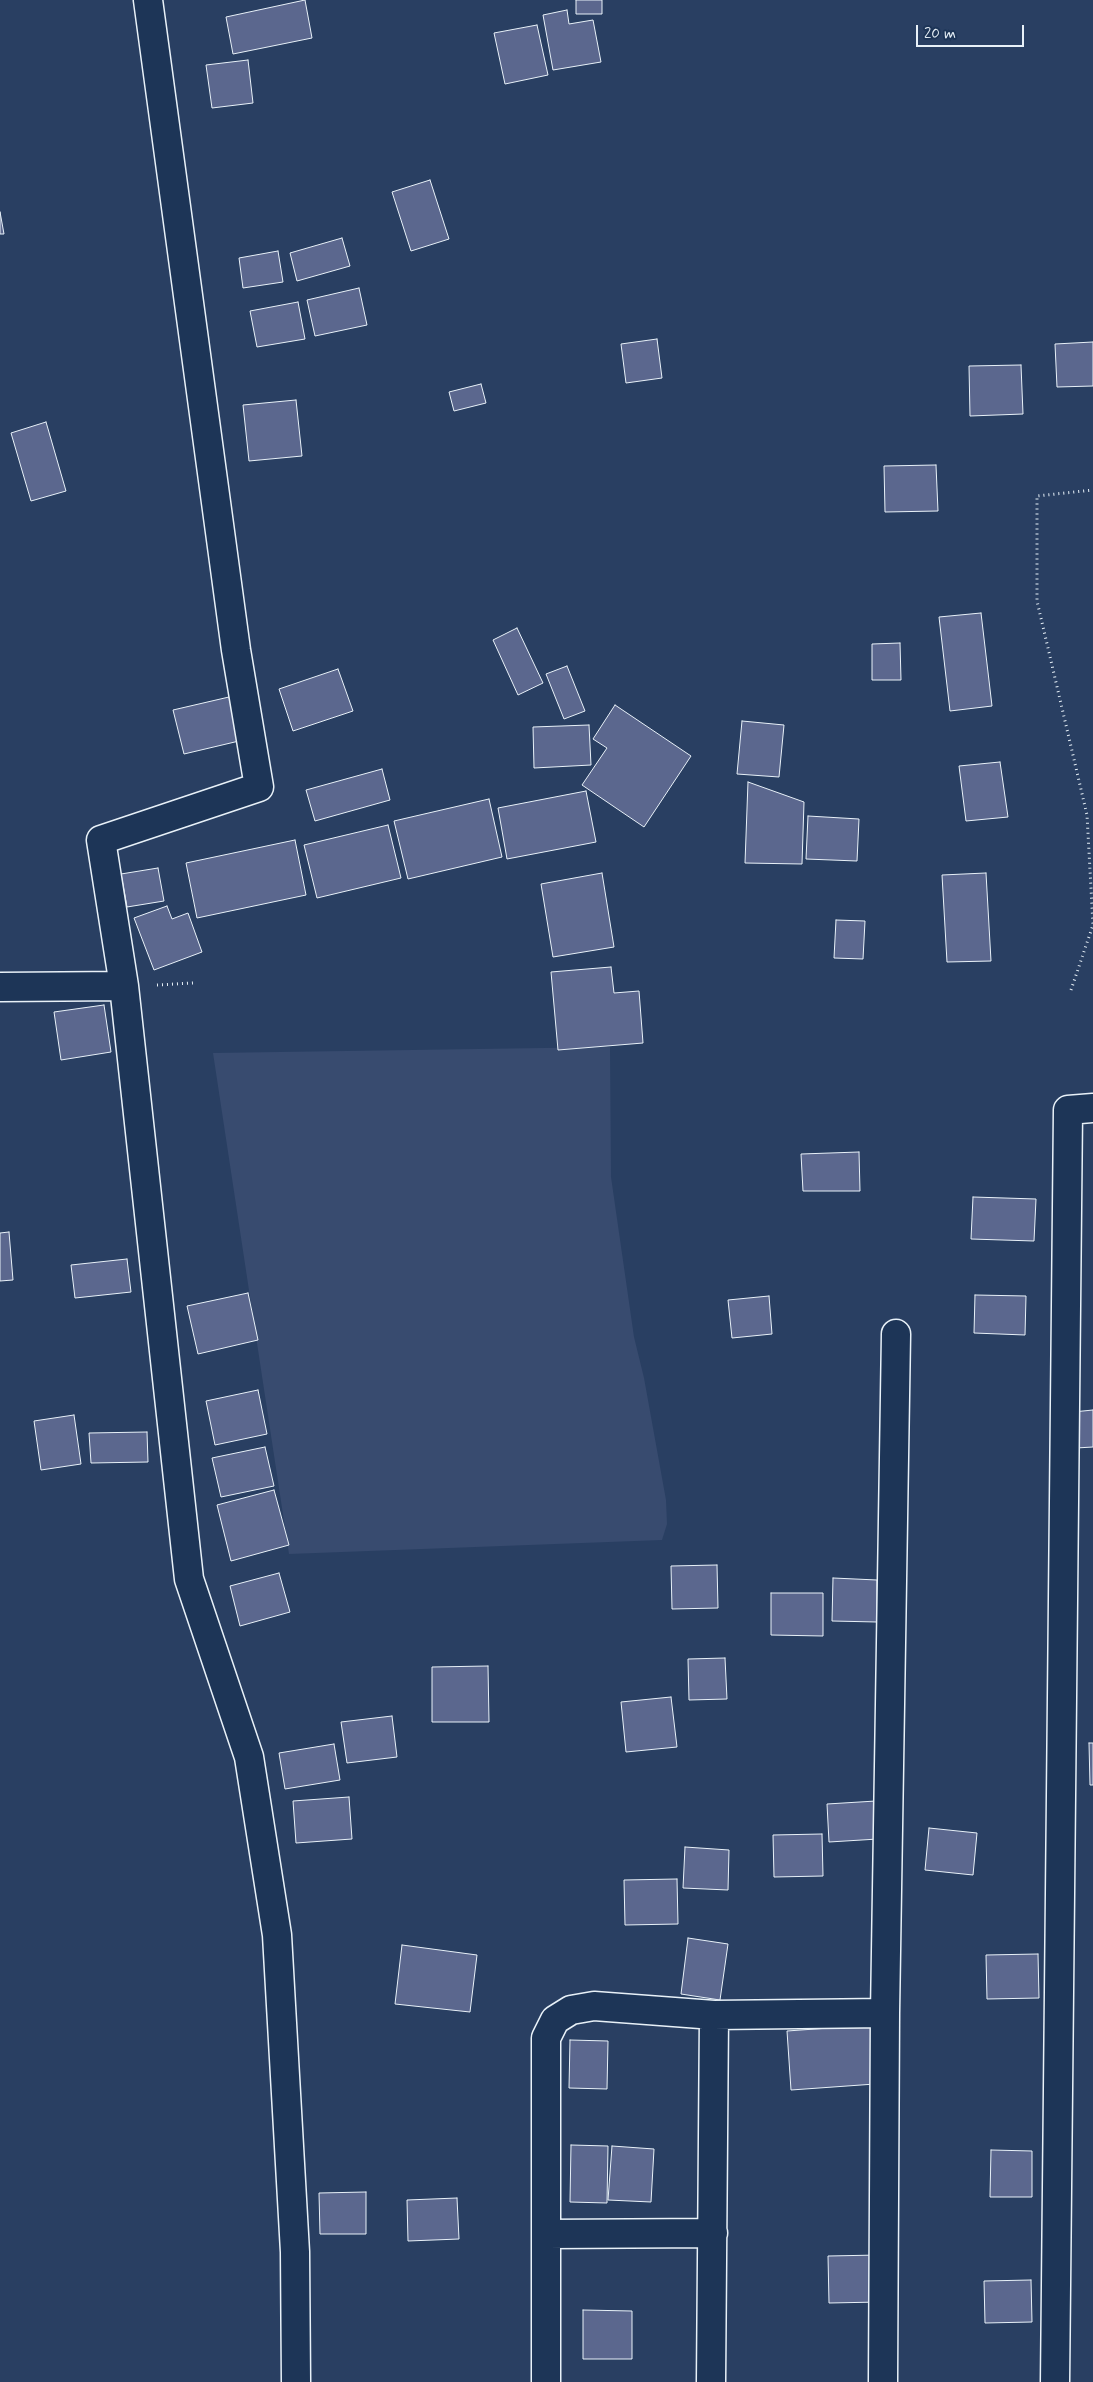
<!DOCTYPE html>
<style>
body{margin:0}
#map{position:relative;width:1093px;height:2382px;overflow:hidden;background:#293f62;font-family:Mynerve,sans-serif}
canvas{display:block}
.scale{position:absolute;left:916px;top:25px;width:108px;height:22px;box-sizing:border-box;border:2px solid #e8f1f8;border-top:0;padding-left:6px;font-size:15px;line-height:18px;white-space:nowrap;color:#e8f1f8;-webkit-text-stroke:4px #1d3557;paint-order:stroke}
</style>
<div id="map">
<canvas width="1093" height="2382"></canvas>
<div class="scale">20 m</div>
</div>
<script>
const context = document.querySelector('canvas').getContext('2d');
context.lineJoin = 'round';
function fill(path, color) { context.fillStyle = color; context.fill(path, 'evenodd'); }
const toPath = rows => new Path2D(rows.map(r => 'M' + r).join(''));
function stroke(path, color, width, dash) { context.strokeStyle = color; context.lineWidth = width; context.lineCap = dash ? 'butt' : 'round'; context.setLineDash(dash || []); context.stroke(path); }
fill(toPath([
 [610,1047,611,1177,634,1337,644,1378,666,1500,667,1524,662,1540,289,1554,213,1053]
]), '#384b6f');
const building = toPath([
 [305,0,312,38,233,54,226,17,305,0],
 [576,0,602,0,602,14,576,14,576,0],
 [567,10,569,24,593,20,601,62,553,70,543,15,567,10],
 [537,25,548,75,505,84,494,33,537,25],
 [248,60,253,103,212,108,206,65,248,60],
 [430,180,449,239,411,251,392,192,430,180],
 [0,212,4,234,0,234,0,212],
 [342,238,350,266,297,281,290,253,342,238],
 [278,251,283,282,243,288,239,258,278,251],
 [359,288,367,325,315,336,307,300,359,288],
 [298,302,305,339,257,347,250,311,298,302],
 [657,339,662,378,626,383,621,344,657,339],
 [1093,342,1093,386,1057,387,1055,344,1093,342],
 [1021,365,1023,414,970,416,969,366,1021,365],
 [481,384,486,403,454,411,449,392,481,384],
 [296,400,302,456,249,461,243,405,296,400],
 [46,422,66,491,31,501,11,433,46,422],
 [936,465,938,511,885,512,884,466,936,465],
 [981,613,992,706,950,711,939,617,981,613],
 [517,628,543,683,518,695,493,640,517,628],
 [900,643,901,680,872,680,872,644,900,643],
 [567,666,585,711,564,719,546,674,567,666],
 [338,669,353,711,293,731,279,689,338,669],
 [229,697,239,741,184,754,173,710,229,697],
 [615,705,691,756,644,827,582,785,607,748,593,739,615,705],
 [742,721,784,725,779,777,737,774,742,721],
 [589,725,591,765,534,768,533,727,589,725],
 [1000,762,1008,817,966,821,959,766,1000,762],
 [382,769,390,800,315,821,306,790,382,769],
 [748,782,804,802,802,864,745,863,748,782],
 [586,791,596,842,507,859,498,808,586,791],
 [489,799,502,857,408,879,394,821,489,799],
 [808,816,859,819,857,861,806,859,808,816],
 [388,825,401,878,317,898,304,845,388,825],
 [295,840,306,895,197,918,186,863,295,840],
 [158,868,164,901,127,907,121,874,158,868],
 [602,873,614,947,553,957,541,884,602,873],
 [986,873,991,961,947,962,942,875,986,873],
 [167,906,172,919,188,913,202,952,154,970,134,918,167,906],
 [836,920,865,921,863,959,834,958,836,920],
 [611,967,614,993,639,991,643,1043,558,1050,551,972,611,967],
 [104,1005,111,1052,61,1060,54,1012,104,1005],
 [859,1152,860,1191,803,1191,801,1154,859,1152],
 [973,1197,1036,1199,1034,1241,971,1239,973,1197],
 [9,1232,13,1280,0,1281,0,1233,9,1232],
 [127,1259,131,1292,75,1298,71,1265,127,1259],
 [248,1293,258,1340,198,1354,187,1306,248,1293],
 [975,1295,1026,1296,1025,1335,974,1333,975,1295],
 [769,1296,772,1334,732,1338,728,1300,769,1296],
 [258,1390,267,1434,215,1445,206,1401,258,1390],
 [1093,1410,1093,1447,1076,1448,1073,1412,1093,1410],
 [74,1415,81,1464,41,1470,34,1421,74,1415],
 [147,1432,148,1462,91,1463,89,1433,147,1432],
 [265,1447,274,1486,221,1497,212,1458,265,1447],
 [274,1490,289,1545,231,1561,217,1505,274,1490],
 [717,1565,718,1608,672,1609,671,1566,717,1565],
 [279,1573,290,1612,240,1626,230,1586,279,1573],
 [833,1578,877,1580,877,1622,832,1621,833,1578],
 [771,1593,823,1593,823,1636,771,1635,771,1593],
 [725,1658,727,1699,689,1700,688,1659,725,1658],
 [488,1666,489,1722,432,1722,432,1667,488,1666],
 [671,1697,677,1747,626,1752,621,1702,671,1697],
 [392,1716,397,1757,347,1763,341,1722,392,1716],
 [1089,1743,1093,1743,1093,1785,1090,1785,1089,1743],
 [334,1744,340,1780,285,1789,279,1753,334,1744],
 [349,1797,352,1839,296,1843,293,1801,349,1797],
 [876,1801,878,1839,829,1842,827,1804,876,1801],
 [929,1828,977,1833,973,1875,925,1870,929,1828],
 [822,1834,823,1876,774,1877,773,1835,822,1834],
 [685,1847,729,1850,728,1890,683,1888,685,1847],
 [677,1879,678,1924,625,1925,624,1880,677,1879],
 [688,1938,728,1944,720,2000,681,1994,688,1938],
 [402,1945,477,1955,470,2012,395,2004,402,1945],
 [1038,1954,1039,1998,987,1999,986,1955,1038,1954],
 [871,2025,875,2084,791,2090,787,2031,871,2025],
 [570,2040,608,2041,607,2089,569,2088,570,2040],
 [571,2145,608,2146,607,2203,570,2202,571,2145],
 [612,2146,654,2149,651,2202,608,2200,612,2146],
 [991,2150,1032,2151,1032,2197,990,2197,991,2150],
 [366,2192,366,2234,320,2234,319,2193,366,2192],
 [457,2198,459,2239,408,2241,407,2200,457,2198],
 [879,2255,880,2302,829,2303,828,2256,879,2255],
 [1031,2280,1032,2322,985,2323,984,2281,1031,2280],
 [583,2310,632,2311,632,2359,583,2359,583,2310]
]);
fill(building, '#5b678e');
stroke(building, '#e8f1f8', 1);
const minor = toPath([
 [148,0,236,650,259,787,101,840,124,986,189,1579,249,1757,277,1935,295,2252,296,2382],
 [0,987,124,986],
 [547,2234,713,2233],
 [546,2382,546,2038,555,2020,571,2010,594,2006,714,2015,885,2013],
 [711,2382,714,2015],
 [883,2382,885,2013,896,1334],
 [1055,2382,1068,1110,1093,1108]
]);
stroke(minor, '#e8f1f8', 31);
stroke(toPath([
 [157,985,193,983],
 [1071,990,1093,925,1087,815,1037,601,1037,496,1093,490]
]), '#e8f1f8', 3, [1, 4]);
stroke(minor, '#1d3557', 28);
</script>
